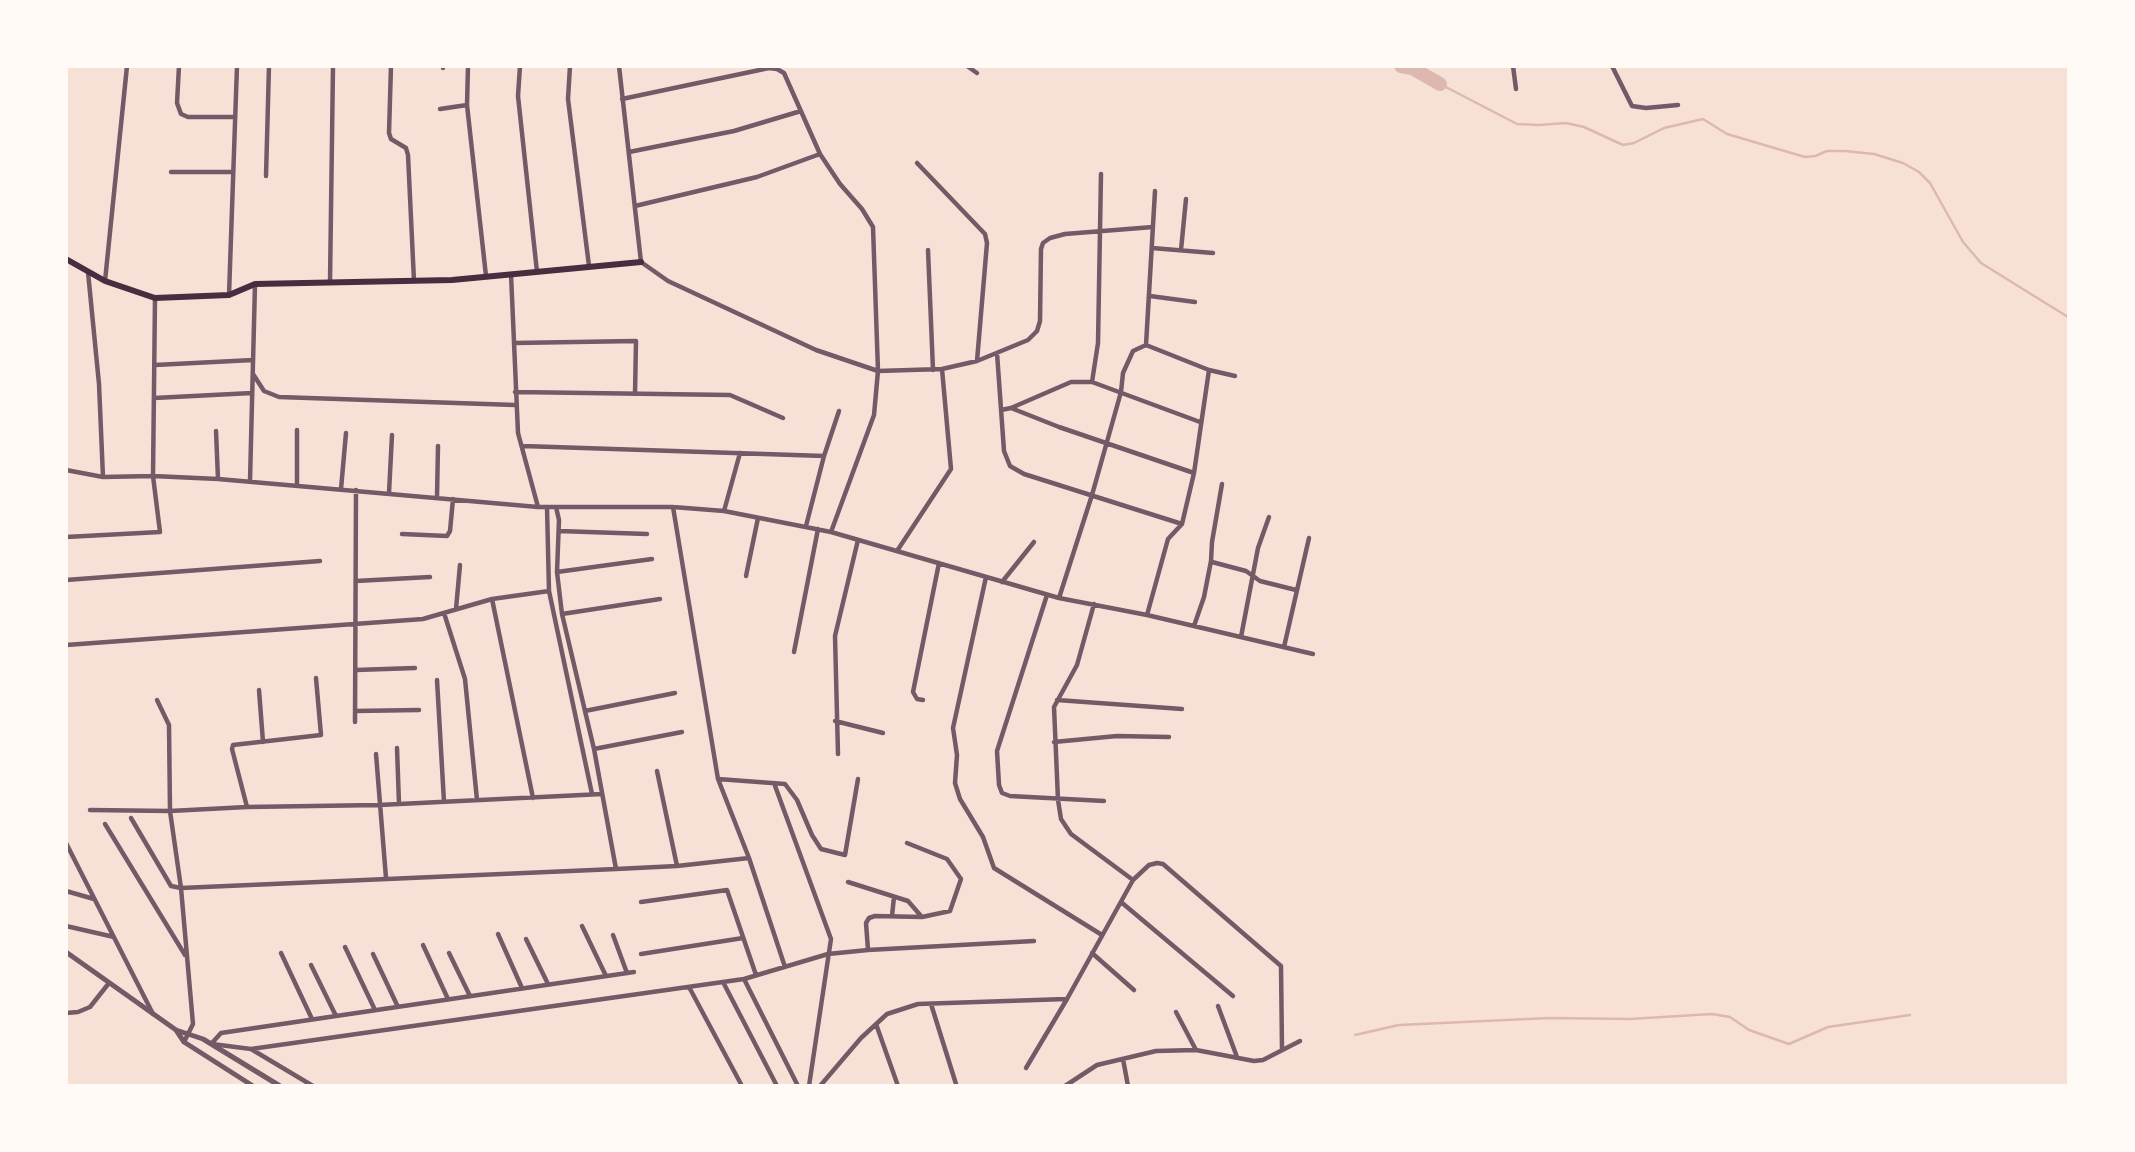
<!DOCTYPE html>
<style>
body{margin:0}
#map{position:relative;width:2135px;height:1152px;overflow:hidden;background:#f7e1d7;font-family:"Open Sans",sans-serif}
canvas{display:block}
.frame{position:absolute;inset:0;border:68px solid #fffaf5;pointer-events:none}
</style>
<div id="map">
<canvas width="2135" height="1152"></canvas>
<div class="frame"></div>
</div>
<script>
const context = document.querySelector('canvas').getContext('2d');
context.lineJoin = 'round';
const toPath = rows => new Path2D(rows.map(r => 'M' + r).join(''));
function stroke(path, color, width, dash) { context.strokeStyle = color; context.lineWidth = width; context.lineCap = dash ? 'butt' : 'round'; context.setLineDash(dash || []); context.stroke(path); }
stroke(toPath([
 [1440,84,1517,124,1539,125,1566,123,1584,127,1623,145,1634,143,1664,128,1703,119,1727,134,1805,157,1815,156,1827,151,1845,151,1874,154,1903,163,1919,172,1930,183,1963,242,1981,263,2068,317],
 [1355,1035,1399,1025,1549,1018,1630,1019,1712,1014,1730,1017,1749,1030,1789,1044,1828,1027,1910,1015]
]), '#dcb8b0', 2.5);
stroke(toPath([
 [1401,66,1412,68,1440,84]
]), '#dcb8b0', 14);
stroke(toPath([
 [179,66,177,103,181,114,188,117,235,117],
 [391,66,389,133,391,139,406,148,408,155,414,281],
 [443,66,443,68],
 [468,66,467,105,486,276],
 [520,66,518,96,537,272],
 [570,66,568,99,589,266],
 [619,66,641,262,668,281,816,350,878,371,942,369,977,361,1028,340,1037,331,1040,321,1041,249,1043,243,1050,238,1065,234,1153,227],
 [967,66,977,73],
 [1513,66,1516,89],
 [1612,66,1632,106,1646,108,1678,105],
 [622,99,769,68,777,69,784,73,820,154,840,184,862,209,873,227,878,371,874,415,831,532],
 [440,109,467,105],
 [629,152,734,131,801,111],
 [917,163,985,234,987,243,977,361],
 [171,172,233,172],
 [266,176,269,66],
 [635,206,757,177,820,154],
 [1152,248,1213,253],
 [928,250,933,370],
 [1181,250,1186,199],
 [88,272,99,384,103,477],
 [511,274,518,433,538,507],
 [105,281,127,66],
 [330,282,333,66],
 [229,295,237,66],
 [1150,296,1195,302],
 [514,343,636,341,635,394],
 [1146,345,1155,191],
 [1146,345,1209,370,1235,376],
 [997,353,1004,451,1010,466,1024,474,1182,524],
 [155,365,253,360],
 [253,374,264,391,279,397,515,405],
 [1092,382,1098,343,1101,174],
 [515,392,730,395,783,418],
 [154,398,252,393],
 [1011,408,1071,382,1092,382,1200,422],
 [1001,410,1011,408,1059,427,1194,473],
 [216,431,218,479],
 [523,446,824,456],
 [66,470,103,477,153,476,218,479,538,507,673,507,724,511,831,532,1059,598,1147,615,1313,654],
 [250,481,255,284],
 [297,485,297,430],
 [341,489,346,433],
 [389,493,392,435],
 [437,497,438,446],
 [547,507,549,591,592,794],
 [556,507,559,520,557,572,562,614,594,749,616,869],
 [673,507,718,779,749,858,785,967],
 [724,511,740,453],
 [806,526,824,456,839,411],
 [559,531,647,534],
 [402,534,447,536,450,531,453,499],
 [66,537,160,532,153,476,155,298],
 [897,551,951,469,942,369],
 [1212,562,1246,571,1260,581,1296,590],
 [557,572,652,559],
 [746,576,758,518],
 [986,577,953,728,957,755,955,783,960,799,983,837,994,868,1102,935],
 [66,580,320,561],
 [356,581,430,577],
 [1002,582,1034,542],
 [1047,595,997,751,999,785,1002,793,1010,796,1104,801],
 [1059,598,1092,495,1121,392,1123,373,1133,351,1146,345],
 [492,599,533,798],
 [1094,604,1077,665,1054,707,1058,800,1061,819,1071,834,1133,880],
 [456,609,460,565],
 [444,613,465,679,477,800],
 [562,614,660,599],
 [1147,615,1168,539,1182,524,1194,473,1209,370],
 [1194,626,1204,597,1211,561,1212,542,1222,484],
 [1241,637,1258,548,1269,517],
 [66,645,423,619,492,599,549,591],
 [1284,647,1309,538],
 [794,652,818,529],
 [356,670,415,668],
 [437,680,444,802],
 [259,690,263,742],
 [157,700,169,725,170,811,181,888,193,1024,184,1042],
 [923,700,917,699,913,692,939,563],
 [1057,700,1182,709],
 [355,711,419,710],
 [585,711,675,693],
 [835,721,883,733],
 [355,722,356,490],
 [1054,742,1117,736,1169,737],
 [397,748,399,804],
 [594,749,682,732],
 [376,754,386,878],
 [838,754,835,636,858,540],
 [657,771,677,866],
 [718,779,785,784,797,800,812,835,821,849,845,855,858,779],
 [774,783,831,939,809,1086],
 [247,807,232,749,233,745,321,735,316,678],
 [90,810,170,811,247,807,379,805,602,794],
 [131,818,171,886,181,888,616,869,677,866,749,858],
 [105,824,185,955],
 [66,843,153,1014],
 [848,882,908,901,921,916],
 [66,891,94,899],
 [641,902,727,890,756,975],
 [1121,902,1233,996],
 [892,916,894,897],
 [66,926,114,937],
 [582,926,606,976],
 [498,934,522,988],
 [613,935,627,973],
 [526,939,548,984],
 [423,945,448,999],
 [345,947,375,1010],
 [868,950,866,923,869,918,875,916,922,917,950,911,961,879,947,859,907,843],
 [281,953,312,1019],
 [449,953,470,996],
 [1092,953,1134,990],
 [373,954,398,1007],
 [641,954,743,938],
 [311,965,336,1016],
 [744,979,798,1086],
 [723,982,777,1086],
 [689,987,742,1086],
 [931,1004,956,1084],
 [1218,1006,1237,1057],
 [1176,1012,1196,1050],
 [66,1013,78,1012,90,1007,109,983],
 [876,1024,898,1086],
 [212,1043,221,1033,634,972],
 [212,1044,251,1049,744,979,828,954,868,950,1034,941],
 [251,1049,313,1086],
 [1123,1059,1128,1086],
 [1026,1068,1067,999,1133,880,1149,865,1157,863,1163,864,1281,966,1282,1049],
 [820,1086,861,1038,887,1014,918,1004,1066,999],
 [1065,1086,1097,1065,1156,1051,1196,1050,1254,1061,1263,1060,1300,1041]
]), '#755966', 4.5);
stroke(toPath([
 [66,952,176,1030,203,1039,280,1086],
 [176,1030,184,1042,253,1086]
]), '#755966', 5);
stroke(toPath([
 [66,259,105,281,155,298,229,295,255,284,452,280,641,262]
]), '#4a2c40', 6);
</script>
